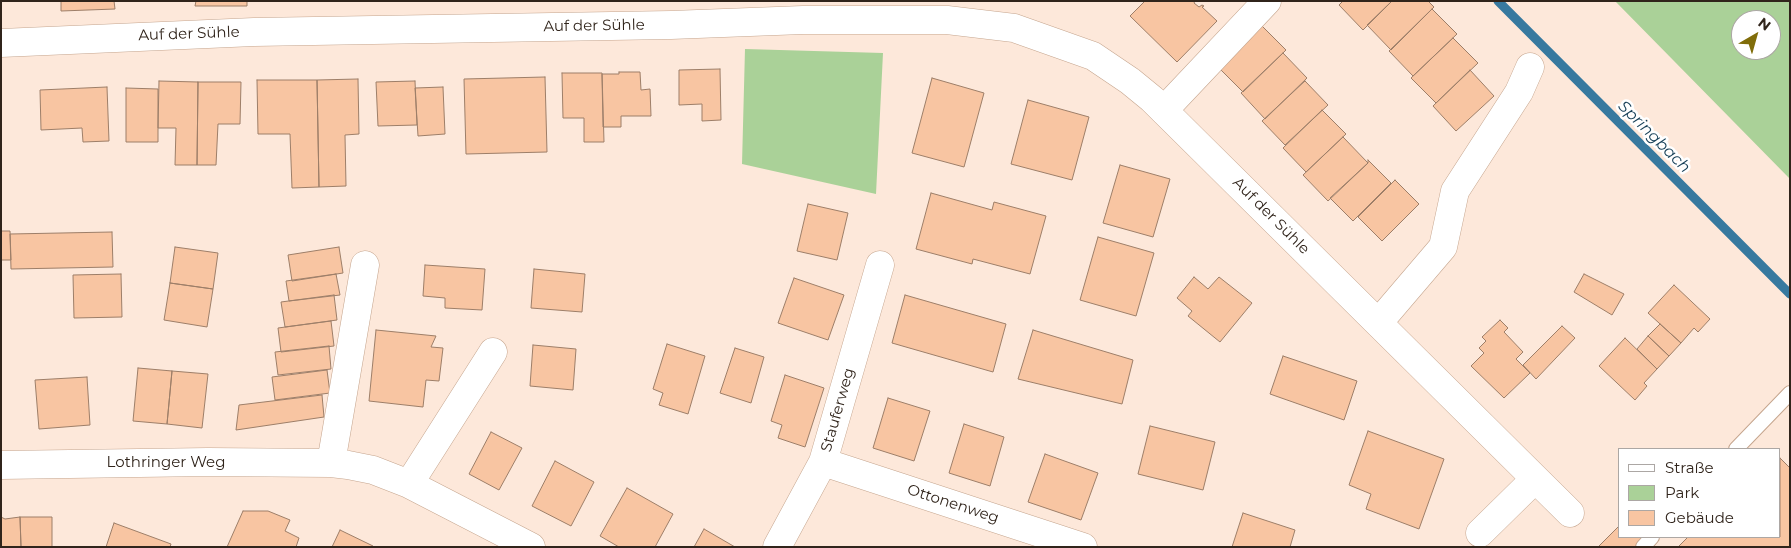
<!DOCTYPE html>
<meta charset="utf-8">
<style>
body{margin:0}
#map{position:relative;width:1791px;height:548px;overflow:hidden;background:#fde8da;font-family:Montserrat,sans-serif}
canvas{display:block}
.frame{position:absolute;inset:0;border:2px solid #30241b;pointer-events:none}
.legend{position:absolute;left:1618px;top:448px;width:162px;height:90px;box-sizing:border-box;background:#fff;border:1px solid #aca7a4;margin:0;padding:6px 9px;list-style:none;font-size:15px;color:#30241b}
.legend li{display:flex;align-items:center;gap:10px;height:25px}
.legend b{width:25px;border:1px solid #aca7a4}
.north{position:absolute;left:1731px;top:10px;width:50px;height:50px;box-sizing:border-box;background:#fff;border:1px solid #aca7a4;border-radius:50%;rotate:38deg;font-size:14px;font-weight:700;line-height:20px;text-align:center;color:#30241b}
.north::after{content:'';display:block;margin:auto;width:18px;height:22px;background:#806d0a;clip-path:polygon(50% 0,100% 100%,50% 72%,0 100%)}
</style>
<div id="map">
<canvas width="1791" height="548"></canvas>
<div class="frame"></div>
<ul class="legend">
<li><b style="height:6px;background:#fff"></b>Straße</li>
<li><b style="height:14px;background:#aad198"></b>Park</li>
<li><b style="height:14px;background:#f8c5a2"></b>Gebäude</li>
</ul>
<div class="north">N</div>
</div>
<script>
const context = document.querySelector('canvas').getContext('2d');
context.lineJoin = 'round';
function fill(path, color) { context.fillStyle = color; context.fill(path, 'evenodd'); }
const toPath = rows => new Path2D(rows.map(r => 'M' + r).join(''));
function stroke(path, color, width, dash) { context.strokeStyle = color; context.lineWidth = width; context.lineCap = dash ? 'butt' : 'round'; context.setLineDash(dash || []); context.stroke(path); }
function drawText(font, color, halo, rows, align = 'center') {
  context.font = font + ' Montserrat,sans-serif'; context.lineWidth = 5; context.setLineDash([]); context.textBaseline = 'middle'; context.strokeStyle = halo; context.fillStyle = color; for (const [text, x, y, turn = 0] of rows) {
    context.save(); context.translate(x, y); context.rotate((+turn || 0) * Math.PI / 180); context.textAlign = isNaN(turn) ? turn : align; if (halo) context.strokeText(text, 0, 0); context.fillText(text, 0, 0); context.restore();
  }
}
fill(toPath([
 [1615,1,1790,1,1790,179],
 [1741,20,1771,20,1771,50,1741,50],
 [745,49,883,53,876,194,742,164]
]), '#aad198');
stroke(toPath([
 [1498,1,1790,294]
]), '#37799f', 9);
const building = toPath([
 [61,1,114,1,115,9,61,11,61,1],
 [196,1,247,1,247,6,195,6,196,1],
 [1145,1,1195,1,1194,3,1199,7,1202,5,1204,6,1202,7,1217,21,1177,62,1130,16,1145,1],
 [1343,1,1392,1,1363,30,1339,5,1343,1],
 [1392,1,1428,1,1434,7,1391,50,1367,25,1392,1],
 [1432,9,1457,34,1413,76,1389,51,1432,9],
 [1259,23,1286,50,1243,92,1216,65,1259,23],
 [1453,38,1478,63,1436,103,1411,78,1453,38],
 [1283,53,1307,78,1265,119,1241,93,1283,53],
 [720,69,721,120,702,121,702,104,679,105,679,70,720,69],
 [1470,70,1494,96,1456,131,1433,106,1470,70],
 [619,72,640,72,641,90,650,89,651,116,621,116,621,127,603,127,602,74,619,74,619,72],
 [562,73,602,73,604,142,584,142,584,118,563,118,562,73],
 [545,77,547,152,466,154,464,79,545,77],
 [932,78,984,93,964,167,912,153,932,78],
 [358,79,359,134,345,135,346,186,319,187,317,80,358,79],
 [257,80,317,80,319,187,292,188,290,134,258,134,257,80],
 [159,81,198,82,197,165,175,165,176,128,158,128,159,81],
 [415,81,417,125,378,126,376,82,415,81],
 [1305,81,1328,105,1285,145,1262,121,1305,81],
 [198,82,241,82,240,124,218,124,216,165,197,165,198,82],
 [107,87,109,141,83,142,82,128,41,130,40,90,107,87],
 [443,87,445,134,418,136,415,88,443,87],
 [126,88,158,89,158,142,126,142,126,88],
 [1028,100,1089,117,1072,180,1011,164,1028,100],
 [1322,110,1346,134,1306,172,1283,148,1322,110],
 [1343,137,1368,163,1328,201,1303,175,1343,137],
 [1368,160,1391,183,1353,221,1330,198,1368,163,1368,160],
 [1120,165,1170,179,1153,237,1103,223,1120,165],
 [1395,180,1419,204,1382,241,1358,217,1395,180],
 [931,193,992,210,994,202,1046,216,1030,274,973,259,972,264,916,249,931,193],
 [808,204,848,213,837,260,797,251,808,204],
 [1,231,10,231,11,260,1,260,1,231],
 [112,232,113,267,11,269,10,234,112,232],
 [1098,237,1154,253,1136,316,1080,300,1098,237],
 [175,247,218,253,213,289,170,283,175,247],
 [339,247,343,273,292,281,288,255,339,247],
 [425,265,485,269,482,310,445,308,445,298,423,296,425,265],
 [534,269,585,274,582,312,531,308,534,269],
 [121,274,122,317,74,318,73,275,121,274],
 [336,274,340,295,289,301,286,281,336,274],
 [1584,274,1624,294,1612,315,1574,292,1584,274],
 [1194,277,1208,289,1219,277,1252,303,1220,342,1188,316,1192,311,1177,298,1194,277],
 [794,278,844,295,828,340,778,323,794,278],
 [170,283,213,289,207,327,164,320,170,283],
 [1674,285,1710,319,1698,332,1694,328,1681,343,1648,313,1674,285],
 [334,295,337,320,285,327,281,302,334,295],
 [905,295,1006,324,993,372,892,343,905,295],
 [1500,320,1508,328,1504,332,1523,352,1516,359,1530,373,1504,398,1471,366,1484,353,1479,348,1486,341,1482,337,1500,320],
 [331,321,334,346,281,352,278,328,331,321],
 [1660,324,1681,343,1669,356,1648,336,1660,324],
 [1562,326,1575,338,1536,379,1523,365,1562,326],
 [376,330,436,336,431,347,443,348,439,381,426,380,423,407,369,401,376,330],
 [1033,330,1133,360,1122,404,1018,379,1033,330],
 [1648,336,1669,356,1657,369,1637,349,1648,336],
 [1625,338,1657,369,1644,383,1647,386,1635,400,1599,366,1625,338],
 [667,344,705,356,688,414,659,405,663,393,653,389,667,344],
 [533,345,576,349,573,390,530,386,533,345],
 [329,346,331,369,278,375,275,352,329,346],
 [735,348,764,357,751,403,720,393,735,348],
 [1283,356,1357,381,1344,420,1270,394,1283,356],
 [138,368,172,371,167,424,133,421,138,368],
 [327,370,330,393,275,400,272,377,327,370],
 [172,371,208,374,202,428,167,424,172,371],
 [785,375,824,388,805,447,778,438,782,425,771,421,785,375],
 [87,377,90,425,39,429,35,380,87,377],
 [322,395,324,417,236,430,239,405,322,395],
 [888,398,930,411,914,461,873,448,888,398],
 [964,424,1004,437,990,486,949,473,964,424],
 [1150,426,1215,442,1203,490,1138,474,1150,426],
 [1368,431,1444,459,1419,529,1366,509,1371,494,1349,485,1368,431],
 [491,432,522,448,499,490,469,474,491,432],
 [1045,454,1098,473,1081,520,1028,502,1045,454],
 [1780,458,1790,468,1790,547,1678,547,1688,537,1780,537,1780,458],
 [555,461,594,482,571,526,532,506,555,461],
 [627,488,673,514,655,547,619,547,600,536,627,488],
 [243,511,268,511,290,520,285,531,299,538,296,547,227,547,243,511],
 [1243,513,1295,530,1290,547,1232,547,1243,513],
 [1,517,5,519,20,517,21,547,1,547,1,517],
 [20,517,52,517,52,547,21,547,20,517],
 [114,523,171,544,170,547,106,547,114,523],
 [1620,525,1620,537,1647,537,1637,547,1598,547,1620,525],
 [704,529,735,547,694,547,704,529],
 [340,530,373,546,373,547,332,547,340,530]
]);
fill(building, '#f8c5a2');
stroke(building, '#9d7e68', 1);
const lane = toPath([
 [1736,449,1790,393],
 [1643,547,1652,537]
]);
const street = toPath([
 [1,43,254,32,671,25,803,20,947,20,1014,28,1093,56,1130,81,1152,99,1570,513],
 [1164,110,1267,1],
 [1379,322,1443,247,1455,191,1519,92,1530,67],
 [823,462,1083,547],
 [331,463,365,265],
 [1,465,208,462,331,463,348,465,373,470,409,484,531,547],
 [409,484,493,352],
 [1480,533,1535,479],
 [777,547,823,462,880,265]
]);
stroke(lane, '#c5a58e', 16);
stroke(street, '#c5a58e', 29);
stroke(lane, '#fff', 14);
stroke(street, '#fff', 28);
drawText('15px', '#30241b', '#fff', [
 ["Auf der Sühle",594,26,-1],
 ["Auf der Sühle",189,34,-2],
 ["Auf der Sühle",1271,216,45],
 ["Stauferweg",838,410,-74],
 ["Lothringer Weg",166,463],
 ["Ottonenweg",953,504,18]
]);
drawText('italic 16px', '#153e56', '#fff', [
 ["Springbach",1654,137,45]
]);
</script>
